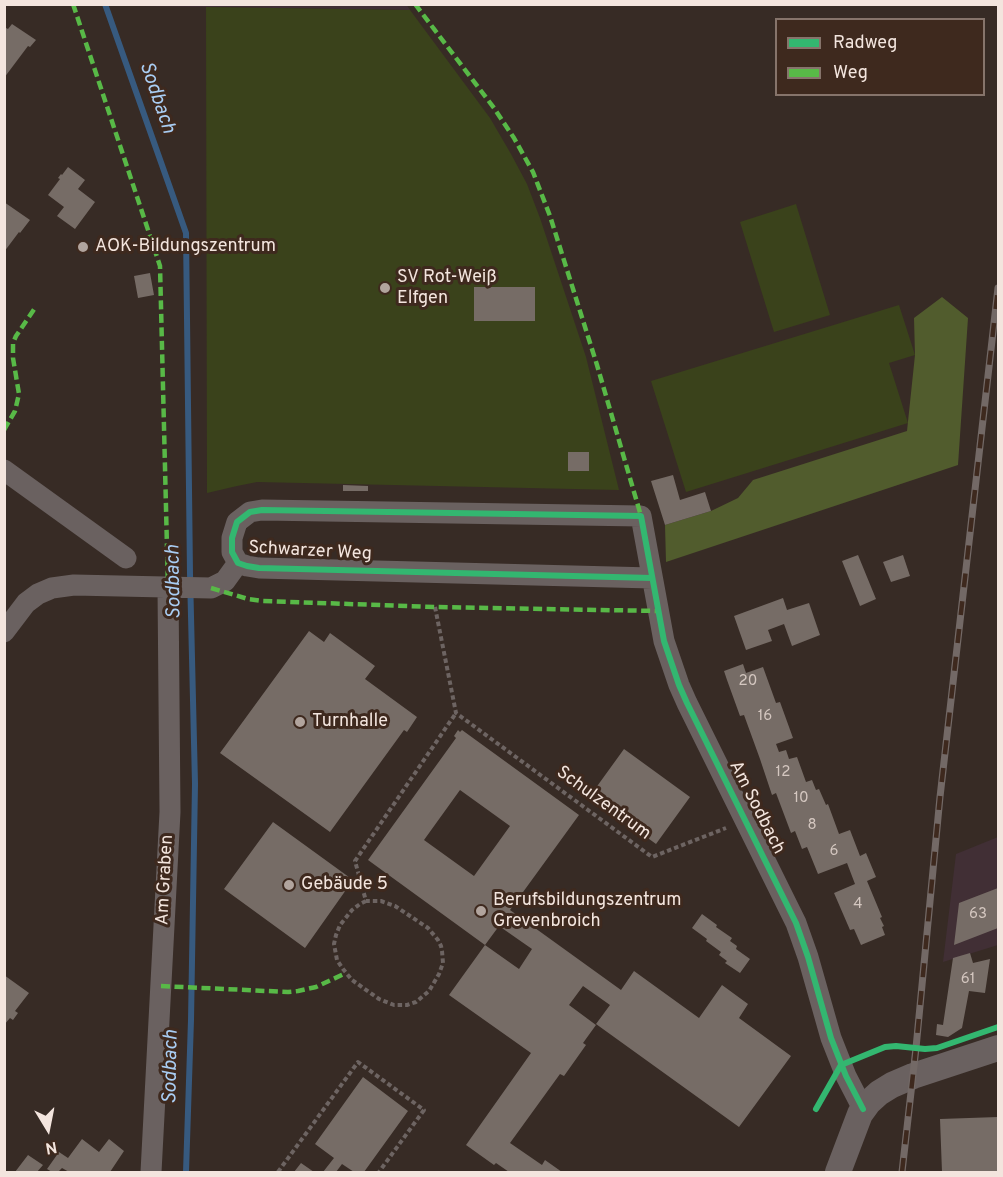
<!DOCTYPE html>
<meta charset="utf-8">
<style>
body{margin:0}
#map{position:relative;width:1003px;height:1177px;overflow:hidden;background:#372b25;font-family:Overpass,sans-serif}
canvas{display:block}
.frame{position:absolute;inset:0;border:6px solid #f3e5de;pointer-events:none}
.legend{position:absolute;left:775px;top:18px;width:210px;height:78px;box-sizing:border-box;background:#3e291e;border:2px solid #86746b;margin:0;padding:8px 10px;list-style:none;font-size:18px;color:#f3e5de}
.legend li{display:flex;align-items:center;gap:12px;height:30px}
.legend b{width:30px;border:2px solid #86746b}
.north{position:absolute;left:18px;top:1099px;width:60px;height:60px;-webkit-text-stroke:4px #3e291e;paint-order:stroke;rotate:170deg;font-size:16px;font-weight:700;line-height:24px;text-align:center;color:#f3e5de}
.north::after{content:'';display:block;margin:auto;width:21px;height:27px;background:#f3e5de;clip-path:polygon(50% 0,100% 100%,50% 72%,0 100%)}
</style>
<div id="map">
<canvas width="1003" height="1177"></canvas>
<div class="frame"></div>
<ul class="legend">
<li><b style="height:8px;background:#33b770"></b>Radweg</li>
<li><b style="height:8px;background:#58b947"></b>Weg</li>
</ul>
<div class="north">N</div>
</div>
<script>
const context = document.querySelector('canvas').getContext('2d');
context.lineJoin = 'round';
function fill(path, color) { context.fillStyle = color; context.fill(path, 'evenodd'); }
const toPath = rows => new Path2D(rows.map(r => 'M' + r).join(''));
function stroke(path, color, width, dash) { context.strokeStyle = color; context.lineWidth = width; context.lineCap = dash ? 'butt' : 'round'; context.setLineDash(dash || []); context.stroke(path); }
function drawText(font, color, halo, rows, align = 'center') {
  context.font = font + ' Overpass,sans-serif'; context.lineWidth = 6; context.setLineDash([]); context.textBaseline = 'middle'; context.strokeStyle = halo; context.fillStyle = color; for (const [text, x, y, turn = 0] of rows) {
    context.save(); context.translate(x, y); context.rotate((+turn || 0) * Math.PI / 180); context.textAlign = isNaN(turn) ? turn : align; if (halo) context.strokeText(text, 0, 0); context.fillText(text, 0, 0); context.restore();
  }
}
fill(toPath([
 [406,4,410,10,134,6,133,5],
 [998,837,998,945,943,962,956,854]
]), '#412f35');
fill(toPath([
 [206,7,410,10,490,118,511,154,527,184,540,218,586,357,619,490,257,482,237,486,207,493],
 [796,204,830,315,774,332,740,222],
 [899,305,915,355,889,363,908,423,686,492,651,381]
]), '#3a421b');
fill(toPath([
 [942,297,968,318,958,465,666,562,665,525,711,511,738,498,753,480,907,431,915,355,914,318]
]), '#515c2d');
stroke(toPath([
 [105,4,186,233,190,574,195,784,191,1020,186,1172]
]), '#375a7f', 6);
fill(toPath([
 [12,24,36,40,30,47,28,46,4,78,4,27,8,29],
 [68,167,85,180,78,189,95,202,75,229,57,216,64,207,48,195,60,179,58,178,61,174,62,175],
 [4,202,30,220,20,233,19,232,4,252],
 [150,273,154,295,138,298,134,276],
 [474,287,535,287,535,321,474,321],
 [568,452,589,452,589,471,568,471],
 [673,475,680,500,705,492,711,511,665,525,651,481],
 [343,485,368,486,368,491,343,491],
 [858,555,876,599,860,606,842,561],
 [903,555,910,576,891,582,883,562],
 [783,598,787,610,809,603,820,635,792,646,784,624,768,630,772,641,746,650,734,616],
 [309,631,324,642,330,633,375,666,365,679,417,717,407,732,404,730,330,832,220,753],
 [743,664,746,673,763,667,776,703,780,702,793,738,776,744,779,752,786,750,789,759,797,757,806,782,812,780,816,790,819,789,826,805,828,804,839,834,850,830,860,856,866,853,876,877,867,881,882,917,880,918,884,926,882,927,885,935,861,945,854,929,850,930,834,893,855,884,847,863,818,874,807,847,802,849,795,831,791,833,776,793,772,795,760,759,744,715,740,716,727,680,724,671],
 [458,730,460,732,462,730,579,815,510,910,621,990,634,971,699,1018,722,985,748,1004,739,1018,791,1056,739,1127,596,1024,610,1005,583,986,569,1005,596,1025,583,1043,586,1045,564,1076,560,1074,510,1143,542,1165,545,1160,562,1172,509,1172,496,1163,494,1165,466,1145,531,1053,449,995,485,945,519,969,532,949,499,926,485,945,368,860,456,738,454,736],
 [460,790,510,826,474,876,424,840],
 [624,749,690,797,656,844,590,796],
 [273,822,353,880,305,948,224,889],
 [998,888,998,928,954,945,959,903],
 [702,914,717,925,716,927,732,938,730,941,737,946,736,949,750,959,740,973,725,963,727,961,719,955,721,952,706,941,707,939,692,928],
 [970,953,973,963,990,959,985,993,969,991,962,1028,948,1037,936,1035,937,1024,943,1025,953,958],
 [4,975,29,993,15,1011,18,1013,13,1020,10,1018,4,1025],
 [363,1077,408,1111,364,1172,354,1172,342,1164,336,1172,323,1172,334,1158,315,1144],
 [998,1117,998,1172,942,1172,940,1119],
 [82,1139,99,1152,109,1139,124,1151,110,1172,69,1172,62,1168,58,1172,52,1172,47,1169,59,1152,68,1158],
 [28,1155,43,1165,37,1172,15,1172],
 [301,1163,314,1172,294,1172]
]), '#766c66');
stroke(toPath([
 [435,607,456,713,652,857,726,828],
 [366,901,360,904,352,910,340,925,336,935,334,944,337,960,343,969,352,980,379,999,394,1005,407,1005,416,1002,429,991,439,974,443,963,442,951,441,946,438,940,428,928,395,906,381,901,366,901,355,861,456,713],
 [278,1172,358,1062,424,1110,379,1172]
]), '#6d6462', 4, [4.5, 3]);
stroke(toPath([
 [4,470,126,558],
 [652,578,259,568,247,566,238,563,232,552,232,538,237,522,250,512,262,510,641,516,664,641,679,685,687,703,796,923,808,957,831,1038,846,1076,863,1109],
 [4,632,26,603,38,594,52,588,74,585,211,588,225,581,238,563],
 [151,1172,170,812,168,588]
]), '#6a6160', 21);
stroke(toPath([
 [838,1172,860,1114,868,1103,879,1093,892,1085,913,1076,998,1048]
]), '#6a6160', 26);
const rail = toPath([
 [902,1172,916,1048,940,797,998,288]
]);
stroke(rail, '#736966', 7);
stroke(rail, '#3e291e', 4.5, [14]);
stroke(toPath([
 [73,4,160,266,168,588],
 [415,4,494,108,514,138,533,172,550,216,597,365,641,516],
 [4,430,15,411,19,394,13,358,13,343,16,336,35,308],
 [211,588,248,599,263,601,435,607,658,611],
 [161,986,288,992,298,991,316,987,346,973]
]), '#58b947', 4.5, [9, 4.5]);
stroke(toPath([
 [652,578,259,568,247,566,238,563,232,552,232,538,237,522,250,512,262,510,641,516,664,641,679,685,687,703,796,923,808,957,831,1038,846,1076,863,1109],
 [816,1109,841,1065,885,1047,896,1046,925,1049,937,1048,998,1027]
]), '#33b770', 6);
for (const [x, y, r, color] of [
 [83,247,6,"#b1a49d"],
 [385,288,6,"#b1a49d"],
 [300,722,6,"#b1a49d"],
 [289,885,6,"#b1a49d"],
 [481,911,6,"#b1a49d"]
]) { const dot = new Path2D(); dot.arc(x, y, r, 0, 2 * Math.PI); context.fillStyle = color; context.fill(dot); stroke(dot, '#3e291e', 2); }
drawText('15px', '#d4c7c0', null, [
 ["20",748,682],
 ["16",765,717],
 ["12",783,773],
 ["10",801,799],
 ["8",812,826],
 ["6",834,852],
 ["4",858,905],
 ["63",978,915],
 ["61",968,980]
]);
drawText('18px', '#f3e5de', '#3e291e', [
 ["AOK-Bildungszentrum",95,247],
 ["SV Rot-Weiß",397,278],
 ["Elfgen",397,299],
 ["Turnhalle",312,722],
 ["Gebäude 5",301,885],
 ["Berufsbildungszentrum",493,901],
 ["Grevenbroich",493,922]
], 'left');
drawText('18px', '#f3e5de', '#3e291e', [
 ["Schwarzer Weg",310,552,3],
 ["Schulzentrum",603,804,36],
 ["Am Sodbach",756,808,63],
 ["Am Graben",166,880,-87]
]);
drawText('italic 20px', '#a9cdf3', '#3e291e', [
 ["Sodbach",156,98,71],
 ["Sodbach",175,582,-91],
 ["Sodbach",172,1067,-89]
]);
</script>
